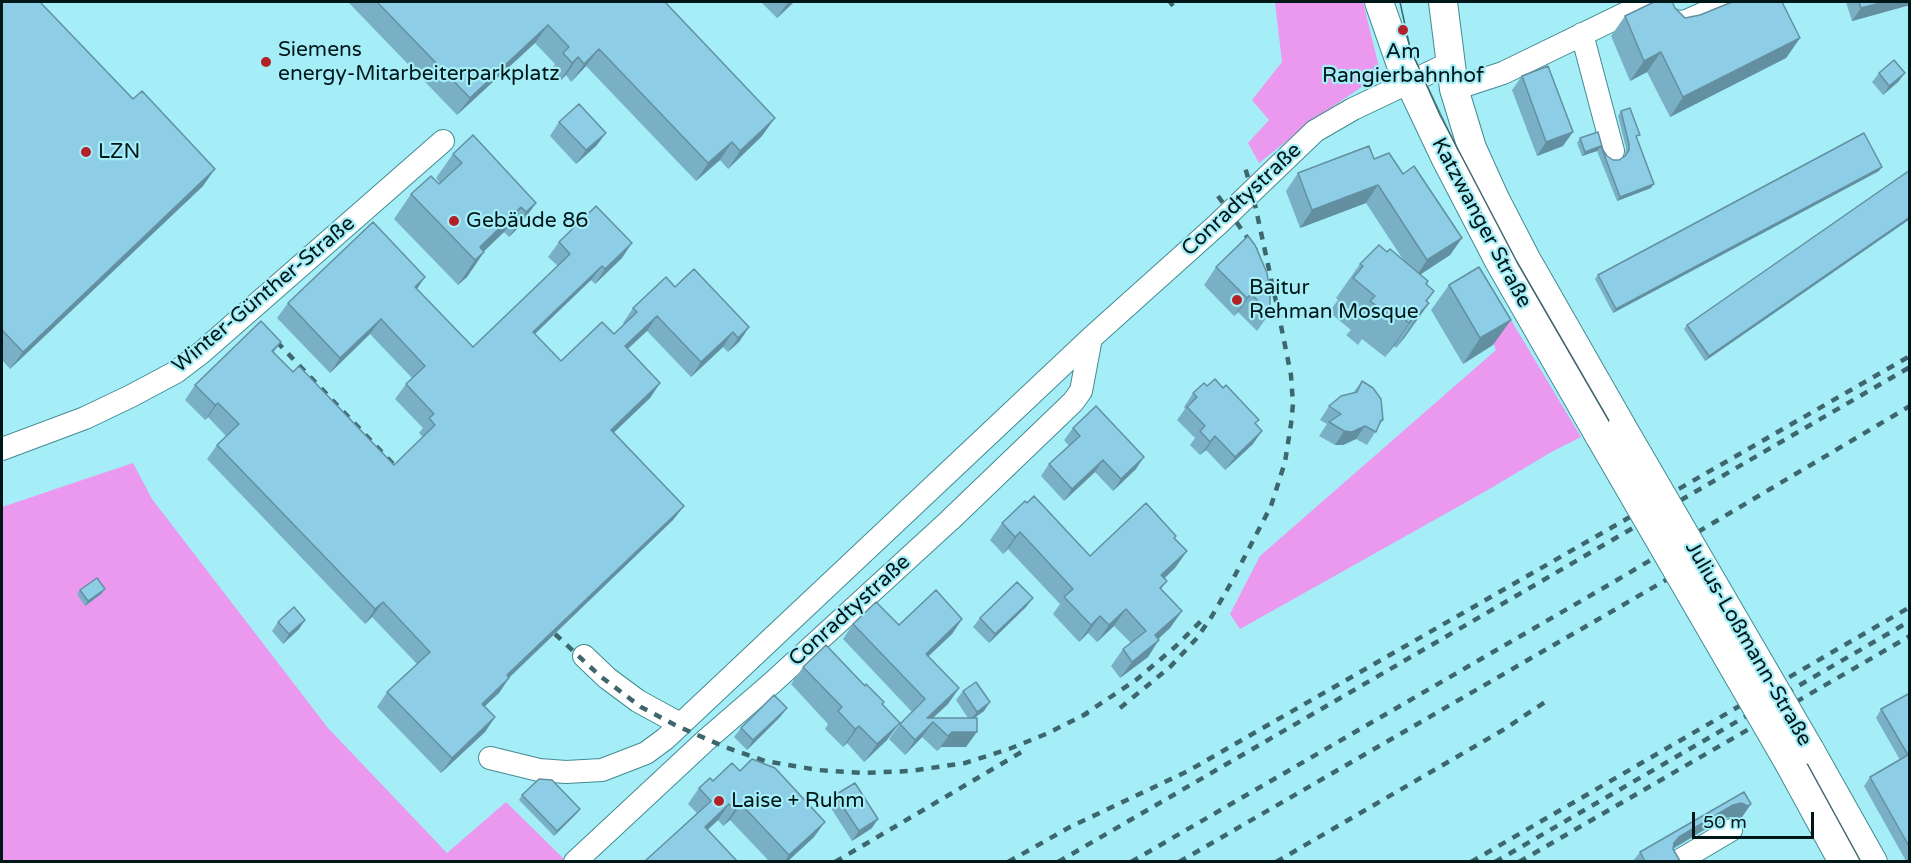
<!DOCTYPE html>
<meta charset="utf-8">
<style>
body{margin:0}
#map{position:relative;width:1911px;height:863px;overflow:hidden;background:#a5eef7;font-family:"Varela Round",sans-serif}
canvas{display:block}
.frame{position:absolute;inset:0;border:3px solid #00171a;pointer-events:none}
.scale{position:absolute;left:1692px;top:812px;width:122px;height:27px;box-sizing:border-box;border:3px solid #00171a;border-top:0;padding-left:8px;font-size:18px;line-height:21px;white-space:nowrap;color:#00171a;-webkit-text-stroke:4px #a5eef7;paint-order:stroke}
</style>
<div id="map">
<canvas width="1911" height="863"></canvas>
<div class="frame"></div>
<div class="scale">50 m</div>
</div>
<script>
const context = document.querySelector('canvas').getContext('2d');
context.lineJoin = 'round';
function fill(path, color) { context.fillStyle = color; context.fill(path, 'evenodd'); }
const toPath = rows => new Path2D(rows.map(r => 'M' + r).join(''));
function stroke(path, color, width, dash) { context.strokeStyle = color; context.lineWidth = width; context.lineCap = dash ? 'butt' : 'round'; context.setLineDash(dash || []); context.stroke(path); }
function drawText(font, color, halo, rows, align = 'center') {
  context.font = font + ' "Varela Round",sans-serif'; context.lineWidth = 4.5; context.setLineDash([]); context.textBaseline = 'middle'; context.strokeStyle = halo; context.fillStyle = color; for (const [text, x, y, turn = 0] of rows) {
    context.save(); context.translate(x, y); context.rotate((+turn || 0) * Math.PI / 180); context.textAlign = isNaN(turn) ? turn : align; if (halo) context.strokeText(text, 0, 0); context.fillText(text, 0, 0); context.restore();
  }
}
fill(toPath([
 [1275,2,1363,2,1379,67,1372,80,1317,117,1259,163,1248,143,1269,120,1252,100,1282,62],
 [1469,271,1487,280,1581,437,1553,451,1486,491,1240,629,1230,614,1260,556,1496,350,1477,304],
 [133,463,152,499,328,728,447,853,506,802,566,861,2,861,2,507]
]), '#eb98ef');
const minor = toPath([
 [1671,19,1673,21,1684,22,1729,2],
 [1582,34,1613,151],
 [1454,89,1503,73,1649,2],
 [2,449,85,418,131,396,176,372,201,353,443,141],
 [584,656,607,678,638,701,680,724],
 [490,758,539,770,566,772,602,770,646,753,665,739,1091,338,1217,225,1315,131,1353,109,1450,63],
 [575,862,706,740,772,683,950,520,1073,402,1081,391,1091,338],
 [1677,862,1731,830]
]);
const major = toPath([
 [1379,2,1400,62,1445,157,1499,261,1600,437],
 [1443,2,1454,89,1472,148,1495,199,1526,259,1622,427],
 [1810,750,1873,862],
 [1789,763,1843,862]
]);
stroke(minor, '#438b93', 24);
stroke(major, '#438b93', 30);
stroke(minor, '#fff', 22);
stroke(major, '#fff', 28);
stroke(toPath([
 [1400,2,1410,48,1440,115,1517,262,1803,756,1861,862],
 [1455,163,1486,222]
]), '#3e676d', 1.5);
stroke(toPath([
 [1170,2,1173,6],
 [1218,196,1256,250],
 [277,342,396,467],
 [555,634,600,676,641,707,677,726,725,747,765,761,818,770,863,773,910,771,965,763,1009,749,1046,734,1088,713],
 [1120,708,1170,667,1197,638,1212,616,1231,583,1271,506,1285,462,1291,424,1293,404,1291,375,1277,306,1252,191,1244,164],
 [1082,716,1136,680,1175,647,1201,621],
 [835,862,1025,750],
 [1008,862,1070,827,1188,771,1910,356],
 [1058,862,1910,367],
 [1131,862,1612,583,1910,406],
 [1179,862,1666,580],
 [1276,862,1503,730,1545,702],
 [1471,862,1910,607],
 [1495,862,1910,621],
 [1519,862,1910,636]
]), '#3e676d', 4.5, [8, 8]);
const majorBridge = toPath([
 [1622,427,1810,750],
 [1600,437,1789,763]
]);
stroke(majorBridge, '#438b93', 30, []);
stroke(majorBridge, '#fff', 28);
fill(toPath([
 [2,2,203,186,10,369,2,360],
 [348,2,665,2,762,136,728,169,720,160,696,181,586,66,571,82,566,75,560,81,550,71,555,64,535,43,457,115],
 [761,2,794,2,777,18],
 [1846,2,1910,2,1910,5,1852,21],
 [1625,16,1685,18,1800,38,1786,58,1670,117,1647,72,1630,81,1611,36],
 [1879,73,1905,73,1898,82,1883,95,1872,82],
 [1522,76,1563,146,1537,156,1512,90],
 [1621,111,1637,138,1651,188,1617,201,1597,151,1582,156,1577,143,1580,138,1598,132,1603,150,1607,156,1613,160,1619,160,1625,157,1626,148,1618,116],
 [559,122,606,133,596,146,576,164,550,136],
 [453,154,536,203,518,228,509,237,504,232,484,251,484,252,467,277,458,285,394,219,411,194,439,184,440,183,436,178],
 [1374,159,1403,174,1462,238,1450,255,1421,274,1426,284,1434,291,1427,301,1429,303,1405,337,1396,348,1394,346,1385,357,1362,339,1358,345,1346,335,1351,330,1329,312,1338,300,1336,298,1360,264,1387,252,1404,261,1366,203,1300,228,1286,191,1298,173],
 [1910,170,1910,219,1705,361,1684,329,1687,325],
 [1879,171,1613,313,1595,279,1598,275],
 [1248,236,1270,313,1257,331,1238,312,1234,316,1204,285,1216,267],
 [559,242,622,258,595,284,591,280,535,334,561,361,614,334,624,324,623,323,633,308,675,287,749,327,739,342,728,352,723,347,691,377,647,331,627,349,660,383,650,398,614,432,684,506,673,520,509,678,499,693,485,706,495,717,485,732,441,773,377,707,387,692,417,664,372,617,365,624,207,459,217,445,226,436,208,417,205,420,185,400,195,385,281,342,274,352,293,372,394,465,423,437,419,433,423,428,395,399,406,384,412,378,370,334,330,373,277,318,288,303,417,289,473,347,558,266,548,257],
 [1449,285,1493,345,1463,364,1431,310],
 [1362,381,1383,420,1367,445,1356,439,1343,445,1335,445,1319,436,1327,424,1320,420,1329,406,1353,393],
 [1207,386,1256,424,1253,444,1225,470,1206,450,1200,455,1190,445,1195,438,1177,420,1185,409,1184,407,1193,393],
 [1073,428,1136,469,1113,491,1095,472,1064,501,1041,476,1049,464,1069,446,1064,440],
 [1002,523,1090,556,1176,536,1175,538,1187,551,1175,568,1164,579,1167,581,1161,589,1182,611,1170,628,1158,639,1148,657,1120,678,1111,666,1123,649,1131,643,1114,626,1097,642,1088,633,1079,642,1053,614,1060,604,1008,549,1003,554,990,540],
 [105,589,101,594,85,606,77,594,80,590],
 [1033,598,1026,607,989,643,973,627,980,618],
 [962,619,952,634,928,656,959,688,948,704,932,718,968,718,956,700,963,691,984,711,974,718,966,747,941,747,937,751,922,737,905,755,889,739,900,724,912,712,843,639,853,624,899,625],
 [305,620,299,629,283,644,272,631,278,622],
 [803,667,865,686,884,702,882,704,887,740,864,762,847,743,843,747,825,729,828,724,791,684],
 [1910,693,1910,861,1906,861,1864,786,1870,777,1900,760,1876,718,1881,709],
 [787,708,780,717,747,750,734,737,741,728],
 [740,771,814,837,788,861,769,861,730,820,723,826,718,820,707,830,645,861,697,813,688,804,699,788,713,781],
 [522,795,577,813,554,836,519,800],
 [835,795,872,828,852,841,829,805],
 [1751,804,1742,817,1739,819,1731,817,1724,818,1673,849,1680,861,1633,861,1640,852]
]), '#7ab0c6');
fill(toPath([
 [788,2,794,2,777,18],
 [1884,2,1910,2,1910,5,1852,21,1861,8],
 [548,25,535,43,457,115,470,98],
 [1800,38,1786,58,1670,117,1683,97],
 [599,49,586,66,571,82,584,64],
 [1661,52,1647,72,1630,81,1644,61],
 [578,57,566,75,560,81,572,63],
 [1905,73,1898,82,1883,95,1889,86],
 [775,118,762,136,728,169,740,151],
 [1573,132,1563,146,1537,156,1546,142],
 [606,133,596,146,576,164,586,150],
 [732,142,720,160,696,181,708,163],
 [1601,146,1597,151,1582,156,1585,152],
 [1882,167,1879,171,1613,313,1616,309],
 [215,169,203,186,10,369,23,352],
 [1654,184,1651,188,1617,201,1620,197],
 [1378,185,1366,203,1300,228,1312,210],
 [536,203,518,228,509,237,526,212],
 [521,207,504,232,475,260,480,247],
 [1910,217,1910,219,1705,361,1709,356],
 [1462,238,1450,255,1415,278,1427,260],
 [632,243,622,258,595,284,605,269],
 [484,252,467,277,458,285,475,260],
 [602,266,591,280,522,346,533,332],
 [425,277,415,292,415,287],
 [1251,294,1238,312,1234,316,1247,298],
 [1429,303,1405,337,1396,348,1420,313],
 [1418,311,1394,346,1385,357,1409,323],
 [657,316,647,331,615,361,625,346],
 [381,319,370,334,330,373,340,358],
 [1511,320,1493,345,1463,364,1480,338],
 [749,327,739,342,728,352,738,338],
 [733,332,723,347,691,377,701,362],
 [660,383,650,398,601,445,611,430],
 [218,403,208,417,205,420,215,405],
 [1365,426,1356,439,1343,445,1335,445,1344,431],
 [1262,431,1253,444,1225,470,1235,457],
 [1215,436,1206,450,1200,455,1210,442],
 [1144,457,1136,469,1113,491,1121,479],
 [1103,460,1095,472,1064,501,1072,489],
 [684,506,673,520,496,690,507,675],
 [1020,532,1008,549,1003,554,1015,537],
 [1187,551,1175,568,1149,592,1161,575],
 [105,589,101,594,85,606,88,601],
 [1033,598,1026,607,989,643,995,634],
 [383,602,372,617,365,624,375,609],
 [1126,609,1114,626,1097,642,1109,625],
 [1182,611,1170,628,1144,652,1155,635],
 [1100,616,1088,633,1079,642,1091,625],
 [962,619,952,634,915,669,926,654],
 [305,620,299,629,283,644,289,634],
 [1159,640,1148,657,1120,678,1132,662],
 [509,678,499,693,472,718,482,704],
 [959,688,948,704,916,734,927,718],
 [990,702,984,711,970,721,977,712],
 [787,708,780,717,747,750,753,740],
 [495,717,485,732,441,773,452,758],
 [933,722,922,737,905,755,915,740],
 [900,723,887,740,864,762,877,744],
 [859,726,847,743,843,747,855,729],
 [952,732,977,732,966,747,941,747,937,751],
 [1741,803,1751,804,1742,817,1739,819,1731,817,1724,818,1670,850,1674,843,1679,837,1733,805],
 [729,804,718,820,694,843,705,827],
 [741,804,730,820,723,826,735,810],
 [580,809,577,813,554,836,557,831],
 [878,819,872,828,852,841,859,831],
 [825,822,814,837,788,861,785,861,789,855]
]), '#6390a1');
const building = toPath([
 [2,2,40,2,133,99,142,91,215,169,23,352,2,330,2,2],
 [377,2,665,2,775,118,740,151,732,142,708,163,599,49,584,64,578,57,572,63,563,53,569,47,548,25,470,98,377,2],
 [1654,2,1672,2,1675,8,1685,18,1700,15,1732,2,1782,2,1800,38,1683,97,1661,52,1644,61,1625,16,1654,2],
 [1859,2,1884,2,1861,8,1859,2],
 [1894,60,1905,73,1889,86,1879,73,1894,60],
 [1548,66,1573,132,1546,142,1522,76,1548,66],
 [579,104,606,133,586,150,559,122,579,104],
 [1630,108,1640,135,1636,136,1654,184,1620,197,1601,146,1585,152,1580,138,1598,132,1603,150,1607,156,1613,160,1619,160,1625,156,1629,150,1629,144,1621,111,1630,108],
 [1864,133,1882,167,1616,309,1598,275,1864,133],
 [473,135,536,203,526,212,521,207,480,247,484,252,475,260,411,194,431,176,439,184,462,163,453,154,473,135],
 [1369,146,1374,159,1389,153,1403,174,1414,166,1462,238,1427,260,1378,185,1312,210,1298,173,1369,146],
 [1910,170,1910,217,1709,356,1687,325,1910,170],
 [596,206,632,243,605,269,602,266,533,332,561,361,602,322,614,334,637,312,633,308,666,277,675,287,694,269,749,327,738,338,733,332,701,362,657,316,625,346,660,383,611,430,684,506,507,675,509,678,482,704,495,717,452,758,387,692,430,652,383,602,375,609,217,445,239,424,218,403,215,405,195,385,261,321,281,342,272,351,293,372,299,366,394,465,435,425,429,418,434,414,406,384,425,366,381,319,340,358,288,303,373,222,425,277,415,287,473,347,570,254,559,242,596,206],
 [1248,236,1255,245,1267,273,1270,292,1270,313,1251,294,1247,298,1216,267,1248,236],
 [1379,245,1387,252,1390,249,1428,281,1426,284,1434,291,1426,301,1429,303,1420,313,1418,311,1409,323,1386,305,1382,310,1370,301,1375,296,1353,278,1363,266,1360,264,1379,245],
 [1479,267,1511,320,1480,338,1449,285,1479,267],
 [1215,379,1223,388,1226,385,1259,420,1255,423,1262,431,1235,457,1215,436,1210,442,1200,431,1205,426,1187,407,1197,397,1193,393,1204,383,1207,386,1215,379],
 [1362,381,1373,388,1381,399,1383,420,1381,420,1376,432,1365,426,1352,432,1344,431,1329,422,1341,414,1329,406,1341,396,1357,392,1362,381],
 [1096,406,1144,457,1121,479,1103,460,1072,489,1049,464,1080,436,1073,428,1096,406],
 [1034,496,1090,556,1146,503,1176,536,1174,538,1187,551,1161,575,1167,581,1160,588,1182,611,1155,635,1159,640,1132,662,1123,649,1146,631,1126,609,1109,625,1100,616,1091,625,1064,597,1073,589,1020,532,1015,537,1002,523,1025,501,1027,503,1034,496],
 [97,578,105,589,88,601,80,590,97,578],
 [1017,582,1033,598,995,634,980,618,1017,582],
 [936,590,962,619,926,654,959,688,927,718,977,718,977,732,952,732,948,736,933,722,915,740,900,724,925,699,853,624,876,602,899,625,936,590],
 [294,607,305,620,289,634,278,622,294,607],
 [826,645,865,686,866,684,884,702,882,704,900,723,877,744,859,726,855,729,838,711,842,707,803,667,826,645],
 [976,682,990,702,977,712,963,691,976,682],
 [1910,693,1910,848,1870,777,1908,755,1881,709,1910,693],
 [774,695,787,708,753,740,741,728,774,695],
 [752,759,775,768,825,822,789,855,741,804,735,810,729,804,705,827,737,861,645,861,711,801,699,788,710,778,713,781,732,763,740,771,752,759],
 [539,779,552,780,580,809,557,831,522,795,539,779],
 [855,783,878,819,859,831,835,795,855,783],
 [1744,792,1751,804,1748,806,1741,803,1733,805,1679,837,1674,843,1673,849,1680,861,1645,861,1640,852,1744,792]
]);
fill(building, '#8ecde6');
stroke(building, '#6390a1', 1.5);
for (const [x, y, r, color] of [
 [1403,30,6,"#b32127"],
 [266,62,6,"#b32127"],
 [86,152,6,"#b32127"],
 [454,221,6,"#b32127"],
 [1237,300,6,"#b32127"],
 [719,801,6,"#b32127"]
]) { const dot = new Path2D(); dot.arc(x, y, r, 0, 2 * Math.PI); context.fillStyle = color; context.fill(dot); stroke(dot, '#a5eef7', 2); }
drawText('21px', '#00171a', '#a5eef7', [
 ["Siemens",278,50],
 ["energy-Mitarbeiterparkplatz",278,74],
 ["Am",1403,52,"center"],
 ["Rangierbahnhof",1403,76,"center"],
 ["LZN",98,152],
 ["Gebäude 86",466,221],
 ["Baitur",1249,288],
 ["Rehman Mosque",1249,312],
 ["Laise + Ruhm",731,801]
], 'left');
drawText('21px', '#00171a', '#a5eef7', [
 ["Conradtystraße",1242,200,-43],
 ["Katzwanger Straße",1481,223,62],
 ["Winter-Günther-Straße",264,295,-40],
 ["Conradtystraße",850,611,-42],
 ["Julius-Loßmann-Straße",1748,644,60]
]);
</script>
